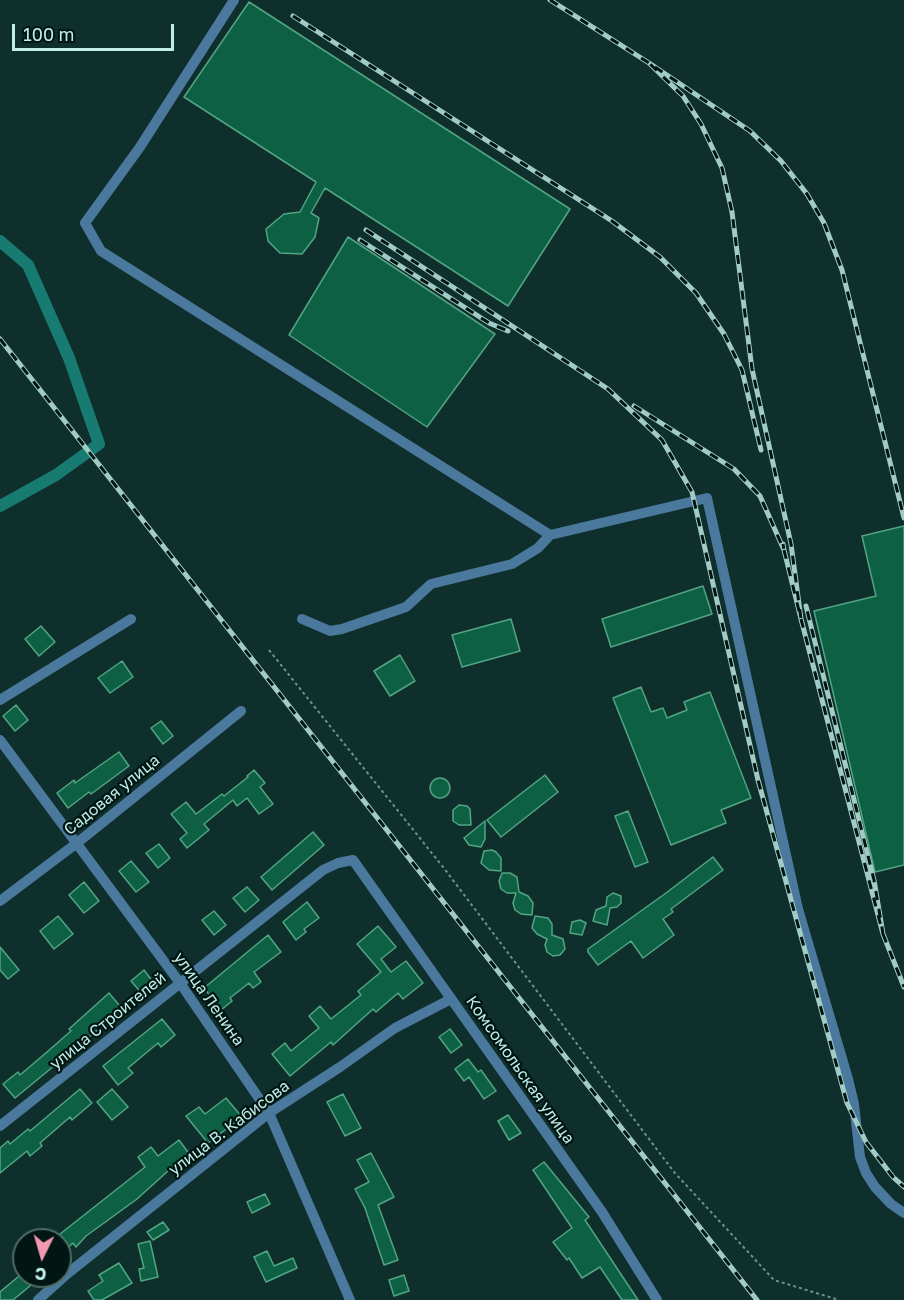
<!DOCTYPE html>
<meta charset="utf-8">
<style>
body{margin:0}
#map{position:relative;width:904px;height:1300px;overflow:hidden;background:#0e2f2b;font-family:"Golos Text",sans-serif}
canvas{display:block}
.north{position:absolute;left:12px;top:1228px;width:60px;height:60px;box-sizing:border-box;background:#011513;border:2px solid #4d6c68;border-radius:50%;rotate:185deg;font-size:16px;font-weight:700;line-height:24px;text-align:center;color:#c0eee7}
.north::after{content:'';display:block;margin:auto;width:21px;height:27px;background:#f29aaf;clip-path:polygon(50% 0,100% 100%,50% 72%,0 100%)}
.scale{position:absolute;left:12px;top:24px;width:162px;height:27px;box-sizing:border-box;border:3px solid #c0eee7;border-top:0;padding-left:8px;font-size:18px;line-height:21px;white-space:nowrap;color:#c0eee7;-webkit-text-stroke:4px #011513;paint-order:stroke}
</style>
<div id="map">
<canvas width="904" height="1300"></canvas>
<div class="north">С</div>
<div class="scale">100 m</div>
</div>
<script>
const context = document.querySelector('canvas').getContext('2d');
context.lineJoin = 'round';
const toPath = rows => new Path2D(rows.map(r => 'M' + r).join(''));
function stroke(path, color, width, dash) { context.strokeStyle = color; context.lineWidth = width; context.lineCap = dash ? 'butt' : 'round'; context.setLineDash(dash || []); context.stroke(path); }
function fill(path, color) { context.fillStyle = color; context.fill(path, 'evenodd'); }
function drawText(font, color, halo, rows, align = 'center') {
  context.font = font + ' "Golos Text",sans-serif'; context.lineWidth = 4.5; context.setLineDash([]); context.textBaseline = 'middle'; context.strokeStyle = halo; context.fillStyle = color; for (const [text, x, y, turn = 0] of rows) {
    context.save(); context.translate(x, y); context.rotate((+turn || 0) * Math.PI / 180); context.textAlign = isNaN(turn) ? turn : align; if (halo) context.strokeText(text, 0, 0); context.fillText(text, 0, 0); context.restore();
  }
}
stroke(toPath([
 [0,241,28,265,69,358,99,444,56,475,0,506]
]), '#177b71', 12);
const building = toPath([
 [249,2,570,209,508,306,325,188,311,213,319,218,315,237,302,254,280,253,268,241,266,229,284,214,300,212,316,182,184,97,249,2],
 [348,237,495,334,427,427,289,335,348,237],
 [904,526,904,865,875,872,814,611,876,596,862,536,904,526],
 [703,586,712,614,611,647,602,619,703,586],
 [511,619,520,651,462,667,452,635,511,619],
 [41,626,55,642,39,656,25,639,41,626],
 [400,655,415,681,390,696,374,671,400,655],
 [122,661,133,677,110,693,98,678,122,661],
 [641,687,651,712,663,708,667,718,687,710,684,702,710,692,751,798,721,810,726,823,671,845,613,698,641,687],
 [16,705,28,720,15,731,3,716,16,705],
 [161,721,173,736,163,744,151,728,161,721],
 [119,752,129,766,91,794,89,792,68,808,57,793,74,780,75,783,119,752],
 [254,770,265,783,260,787,273,804,259,814,247,798,237,806,233,800,204,824,209,830,187,848,180,839,187,833,171,814,186,802,196,814,222,794,224,796,248,777,247,776,254,770],
 [545,775,558,792,501,837,487,820,545,775],
 '430 788a10 10 0 1 1 20 0a10 10 0 1 1-20 0Z',
 [459,805,467,806,470,809,471,825,459,825,453,821,453,810,459,805],
 [628,811,648,862,635,867,615,816,628,811],
 [485,821,485,839,481,847,469,845,464,838,485,821],
 [313,832,324,845,272,890,261,877,313,832],
 [159,844,170,858,158,868,146,853,159,844],
 [492,850,496,852,501,858,501,871,489,870,481,863,484,851,492,850],
 [713,857,723,870,671,909,673,912,663,919,674,935,643,958,631,941,598,965,588,952,588,949,666,893,713,857],
 [131,861,149,882,136,892,119,871,131,861],
 [502,873,510,873,517,877,519,892,528,896,533,903,532,915,521,914,515,910,513,903,516,893,507,893,501,889,499,881,502,873],
 [84,882,99,901,84,913,69,895,84,882],
 [247,887,259,900,245,912,233,898,247,887],
 [613,893,621,896,621,903,617,907,610,908,607,925,593,921,596,910,606,906,607,897,613,893],
 [307,902,319,918,304,929,306,932,296,940,283,922,307,902],
 [214,911,226,925,214,935,202,920,214,911],
 [58,916,73,934,54,949,40,931,58,916],
 [535,916,548,918,552,924,552,935,563,939,565,949,560,955,553,956,547,952,545,945,547,939,537,934,532,928,535,916],
 [580,920,586,923,582,935,570,933,572,922,580,920],
 [378,926,396,947,381,959,391,972,406,961,423,983,403,999,398,993,376,1012,373,1009,333,1045,331,1042,290,1076,272,1054,285,1043,291,1051,319,1028,309,1016,320,1006,331,1019,361,995,358,991,381,972,357,944,378,926],
 [268,935,281,952,254,972,261,982,253,988,249,983,230,998,232,1001,221,1010,204,988,268,935],
 [0,947,19,970,8,979,0,970,0,947],
 [144,970,156,986,144,996,131,981,144,970],
 [109,993,124,1011,107,1026,105,1024,15,1098,3,1084,18,1072,20,1075,47,1052,71,1031,69,1029,109,993],
 [162,1019,175,1035,161,1047,158,1043,128,1068,133,1073,118,1085,103,1066,162,1019],
 [450,1029,462,1045,451,1053,439,1037,450,1029],
 [468,1059,478,1072,481,1070,496,1091,484,1099,469,1077,464,1081,455,1069,468,1059],
 [80,1089,92,1103,72,1120,70,1117,40,1143,42,1146,30,1156,27,1151,0,1173,0,1148,8,1141,10,1144,28,1129,30,1131,80,1089],
 [112,1089,128,1107,112,1120,97,1102,112,1089],
 [343,1094,361,1128,345,1136,327,1102,343,1094],
 [226,1098,242,1117,208,1143,186,1116,199,1107,205,1114,226,1098],
 [508,1115,521,1133,509,1140,498,1121,508,1115],
 [179,1140,190,1155,169,1170,137,1199,86,1236,76,1247,73,1243,60,1255,60,1234,145,1167,138,1157,151,1147,158,1156,179,1140],
 [371,1153,394,1197,378,1205,398,1260,384,1265,365,1208,355,1189,369,1182,357,1160,371,1153],
 [544,1162,589,1217,585,1220,638,1300,622,1300,600,1267,582,1278,569,1258,567,1260,553,1242,572,1228,533,1170,544,1162],
 [265,1194,270,1204,252,1213,247,1202,265,1194],
 [163,1222,169,1230,153,1240,147,1232,163,1222],
 [150,1241,158,1277,141,1281,139,1269,144,1268,138,1244,150,1241],
 [267,1251,274,1266,293,1258,297,1268,266,1282,254,1257,267,1251],
 [119,1263,132,1283,102,1300,94,1300,88,1291,103,1281,99,1275,119,1263],
 [404,1275,409,1291,394,1296,389,1280,404,1275],
 [19,1276,42,1276,13,1300,0,1300,0,1292,19,1276]
]);
fill(building, '#0d6044');
stroke(building, '#52a582', 1.5);
stroke(toPath([
 [269,650,443,867,674,1172,774,1280,839,1300]
]), '#6b938e', 2, [3, 3]);
stroke(toPath([
 [234,0,140,147,85,223,101,251,550,535,707,498,798,909,848,1079,854,1104,860,1157,866,1173,875,1187,891,1204,904,1213],
 [302,619,330,631,342,629,406,607,431,584,512,564,538,548,550,535],
 [0,700,131,619],
 [0,740,180,983,269,1113,350,1300],
 [0,901,77,843,241,711],
 [0,1126,323,870,338,863,353,860,602,1212,657,1300],
 [38,1300,67,1274,269,1113,340,1067,395,1028,451,999]
]), '#4b789d', 10);
const rail = toPath([
 [550,0,649,63],
 [293,16,612,221,660,257,696,293,724,334,742,370,761,450],
 [366,230,608,389,662,440,692,492,758,780,847,1103,866,1142,893,1177,904,1187],
 [360,240,489,323,508,331],
 [0,339,757,1300],
 [634,406,734,469,760,496,784,550,783,544],
 [784,550,801,619,791,544,752,369,732,212,722,168,701,124,683,96,649,63,750,131,781,161,807,194,824,223,842,270,904,518],
 [801,619,883,934,874,880,806,606],
 [883,934,904,987]
]);
stroke(rail, '#a1ccc6', 5);
stroke(rail, '#011513', 3, [9]);
drawText('16px', '#c0eee7', '#011513', [
 ["Садовая улица",112,795,-39],
 ["улица Ленина",209,999,55],
 ["улица Строителей",108,1021,-39],
 ["Комсомольская улица",520,1070,55],
 ["улица В. Кабисова",229,1128,-37]
]);
</script>
